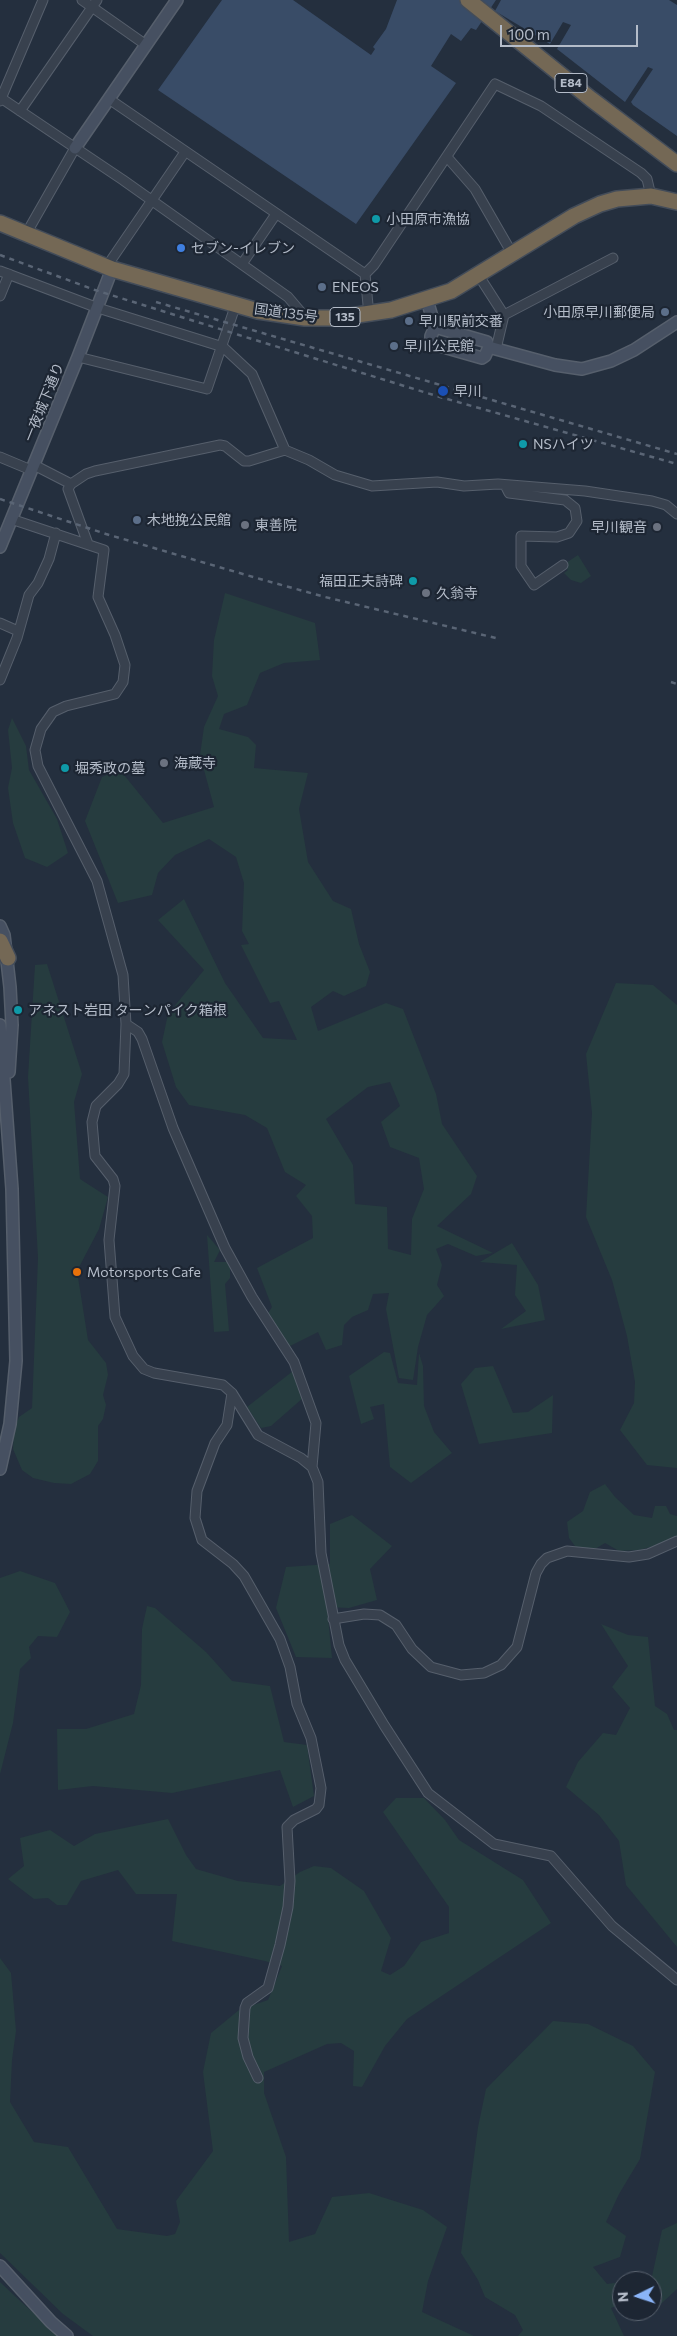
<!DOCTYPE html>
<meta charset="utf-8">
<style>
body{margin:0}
#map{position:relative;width:677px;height:2336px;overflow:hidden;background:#242f3e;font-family:Commissioner,sans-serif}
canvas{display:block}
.north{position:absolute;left:612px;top:2271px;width:50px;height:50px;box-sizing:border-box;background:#1d2633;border:1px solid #59626f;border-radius:50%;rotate:266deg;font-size:14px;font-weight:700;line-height:20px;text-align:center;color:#b4bcc9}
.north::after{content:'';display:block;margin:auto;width:18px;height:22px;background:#8ab4f8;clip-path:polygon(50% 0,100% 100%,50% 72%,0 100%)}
.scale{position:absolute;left:500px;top:25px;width:138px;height:22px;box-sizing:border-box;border:2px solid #b4bcc9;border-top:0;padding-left:6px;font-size:15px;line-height:18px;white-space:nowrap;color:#b4bcc9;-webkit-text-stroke:4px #1d2633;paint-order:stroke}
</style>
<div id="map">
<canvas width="677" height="2336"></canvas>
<div class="north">N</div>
<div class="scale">100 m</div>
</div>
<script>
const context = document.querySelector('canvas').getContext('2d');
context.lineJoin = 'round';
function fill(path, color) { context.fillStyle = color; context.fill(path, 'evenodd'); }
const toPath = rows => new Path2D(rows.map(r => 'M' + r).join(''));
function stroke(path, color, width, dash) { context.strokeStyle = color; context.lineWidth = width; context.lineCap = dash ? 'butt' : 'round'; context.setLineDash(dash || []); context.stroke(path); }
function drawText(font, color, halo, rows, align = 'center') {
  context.font = font + ' Commissioner,"Noto Sans JP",sans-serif'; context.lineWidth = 4.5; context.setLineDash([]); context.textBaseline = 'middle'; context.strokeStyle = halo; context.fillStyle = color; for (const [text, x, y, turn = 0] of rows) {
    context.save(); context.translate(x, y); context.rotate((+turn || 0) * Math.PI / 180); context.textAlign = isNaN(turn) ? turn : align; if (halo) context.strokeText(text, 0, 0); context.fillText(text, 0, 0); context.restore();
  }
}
fill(toPath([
 [578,555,591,576,581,583,571,580,564,573,568,570,563,565],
 [225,593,315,623,320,660,284,663,260,673,247,705,224,714,219,729,248,737,256,745,254,768,308,773,299,809,308,862,333,901,351,909,359,944,370,972,366,986,344,996,333,991,311,1007,318,1031,386,1003,403,1009,436,1094,442,1124,477,1176,471,1194,437,1226,493,1253,476,1256,448,1244,436,1249,442,1265,437,1285,444,1296,427,1315,418,1347,413,1380,399,1378,386,1309,389,1293,373,1294,368,1310,352,1317,344,1325,342,1345,326,1350,318,1332,284,1349,265,1318,272,1307,257,1268,313,1238,312,1216,296,1196,306,1185,285,1172,267,1128,245,1115,189,1105,176,1087,162,1042,168,1014,204,970,158,920,184,899,225,983,263,1038,297,1040,279,1001,270,1003,241,945,249,944,242,931,244,883,236,857,209,839,175,855,158,873,152,895,118,903,85,821,102,777,120,770,163,823,214,807,200,755,204,727,218,696,212,676,214,640],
 [390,1082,400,1106,381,1122,390,1147,419,1158,424,1189,412,1219,411,1255,388,1249,387,1207,355,1204,353,1165,326,1119,368,1087],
 [12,718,26,746,29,770,57,819,68,853,47,867,25,858,13,823,8,788,12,768,8,730],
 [47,964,82,1074,74,1102,80,1179,108,1197,99,1229,77,1271,88,1340,106,1363,108,1375,103,1395,106,1405,103,1419,98,1426,98,1461,90,1474,71,1484,54,1483,33,1478,22,1470,13,1449,14,1429,19,1417,32,1408,38,1258,28,1077,35,965],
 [616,983,653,985,677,1005,677,1468,647,1465,620,1430,634,1403,635,1382,627,1336,612,1280,586,1217,592,1113,586,1054],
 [207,1235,220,1250,214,1262,230,1262,230,1278,225,1284,229,1331,214,1332],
 [512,1243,538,1285,545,1320,501,1329,526,1311,515,1295,517,1265,480,1262],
 [384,1352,390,1353,398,1383,417,1385,419,1353,423,1366,424,1406,434,1432,452,1453,411,1483,390,1467,384,1404,370,1407,374,1419,361,1424,349,1376],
 [493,1366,513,1413,528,1412,553,1395,552,1433,479,1444,461,1384,475,1368],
 [293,1371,303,1398,271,1426,261,1428,247,1407],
 [605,1484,615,1497,634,1515,652,1518,655,1506,666,1506,670,1514,677,1516,677,1536,662,1544,639,1550,619,1551,605,1543,595,1549,578,1550,569,1538,567,1522,583,1511,590,1492],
 [352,1515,392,1546,370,1569,377,1600,349,1608,327,1607,332,1658,296,1657,276,1608,286,1567,330,1564,330,1524],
 [20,1571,55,1583,70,1612,57,1637,38,1636,29,1647,31,1658,20,1669,13,1723,0,1774,0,1578],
 [147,1606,155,1608,206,1652,232,1681,270,1686,284,1742,307,1745,314,1796,293,1807,280,1770,172,1793,93,1786,58,1790,57,1729,86,1729,134,1714,141,1685,142,1629],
 [601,1624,628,1635,648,1637,655,1706,667,1714,674,1730,677,1730,677,1947,626,1885,619,1841,599,1815,566,1787,578,1762,603,1733,616,1735,630,1708,612,1687,628,1666],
 [396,1798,424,1798,445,1820,459,1840,523,1880,551,1923,407,2019,385,2046,362,2087,353,2086,354,2051,341,2043,327,2044,264,2072,264,2093,286,2157,289,2242,315,2234,332,2197,369,2193,423,2210,447,2227,428,2281,422,2312,474,2336,93,2336,63,2314,0,2253,0,1958,11,1973,16,2031,12,2060,10,2102,34,2142,68,2147,117,2229,167,2236,175,2234,180,2222,176,2201,213,2151,203,2072,211,2033,239,2010,268,2000,282,1966,265,1961,172,1941,177,1894,136,1894,118,1870,81,1881,67,1905,57,1905,48,1898,34,1899,8,1879,24,1866,20,1838,50,1830,74,1846,95,1834,168,1819,186,1855,196,1869,238,1881,280,1886,300,1872,314,1866,331,1868,364,1891,391,1938,381,1971,390,1975,404,1966,421,1942,449,1933,449,1907,383,1812],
 [553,2021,588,2024,633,2046,655,2072,640,2159,619,2194,606,2222,626,2236,620,2257,593,2267,607,2284,622,2282,622,2304,611,2308,624,2336,518,2336,523,2330,515,2315,485,2297,478,2280,461,2253,478,2127,486,2089],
 [677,2223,677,2289,649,2315,644,2311,652,2311,651,2281,662,2230],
 [0,2282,17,2298,59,2336,0,2336]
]), '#263c3f');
fill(toPath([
 [222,0,293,0,371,55,375,49,373,47,386,29,397,0,496,0,476,30,471,28,461,41,451,34,431,66,456,83,356,224,158,90],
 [501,0,669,0,677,5,677,136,633,105,631,102,653,69,648,67,625,102,557,49,571,25,563,22,550,44,495,11]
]), '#394c67');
const street = toPath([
 [82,0,146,45],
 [1,98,123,180,288,297,305,317],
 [109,99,365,274,369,315],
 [0,101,43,0],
 [20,111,97,0],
 [447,157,475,189,513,255],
 [26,234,75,148],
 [242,264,276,214],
 [107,266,185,152],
 [0,271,98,308,223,347,252,374,285,450],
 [365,274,374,265,495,84,541,106,641,173,647,179,651,196],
 [479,276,504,315,613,258],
 [0,296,9,274],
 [496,349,504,315],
 [78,357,207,389,236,304],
 [0,457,31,470],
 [34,465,71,484],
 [505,485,509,493,565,500,575,508,577,521,569,533,557,537,521,536,521,566,534,585,563,565],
 [11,519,104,550,98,597,115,635,125,665,123,682,115,694,66,706,53,712,41,729,35,750,38,766,97,881,123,975,126,1024,124,1074,118,1084,96,1106,92,1122,95,1156,113,1179,115,1186,109,1240,115,1317,133,1356,144,1369,154,1373,223,1385,232,1393,258,1435,301,1458,312,1467,318,1482,321,1553,339,1645,345,1660,384,1725,428,1793,494,1844,551,1856,612,1926,677,1980],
 [88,544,68,489,71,484,86,474,95,471,220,445,225,446,244,461,249,461,285,450,309,460,335,475,372,486,437,482,464,486,498,484,585,491,652,501,666,505,677,514],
 [0,623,18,631],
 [0,680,17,638,29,595,38,583,49,559,56,533],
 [126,1024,138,1032,142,1039,173,1128,225,1248,252,1297,294,1362,316,1423,312,1467],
 [232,1393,227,1425,215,1443,197,1491,195,1518,202,1540,233,1564,244,1576,280,1639,290,1667,297,1704,311,1738,321,1788,319,1805,316,1809,294,1820,287,1827,290,1881,288,1907,280,1945,268,1988,247,2003,245,2008,243,2038,248,2057,258,2078],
 [333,1619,364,1614,380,1615,396,1625,412,1649,431,1667,461,1675,484,1673,501,1665,517,1647,536,1573,541,1564,547,1558,567,1551,629,1557,648,1554,677,1541]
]);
const secondary = toPath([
 [75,148,177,0],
 [427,300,435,327,431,336,431,342,433,344,482,358,485,356,489,347],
 [435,327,487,342,489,347,496,349,555,365,582,369,611,361,634,350,677,322],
 [0,547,78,357,112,269],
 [0,926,4,935,10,987,12,1025,9,1072],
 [0,1025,12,1189,16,1361,10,1424,0,1469],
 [0,2266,51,2322,67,2336]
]);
const highway = toPath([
 [468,0,591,99,677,164],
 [0,223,112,269,258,311,305,318,337,318,391,310,451,291,574,216,600,204,617,199,651,196,677,202],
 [0,941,8,958]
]);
stroke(street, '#565f6c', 11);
stroke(secondary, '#565f6c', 14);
stroke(highway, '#434c59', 18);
stroke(street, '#38414e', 9);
stroke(secondary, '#465061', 11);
stroke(highway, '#746855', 15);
stroke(toPath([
 [0,255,95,290,239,335,440,397,677,464],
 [156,302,677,454],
 [0,499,106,534,260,579,325,597,500,639],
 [671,682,677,684]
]), '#5a6575', 2.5, [5, 5]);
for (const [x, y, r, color] of [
 [376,219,5,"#0f9aa8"],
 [181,248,5,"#3f7fe0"],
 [322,287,5,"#5c6f8a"],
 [665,312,5,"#5c6f8a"],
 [409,321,5,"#5c6f8a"],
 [394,346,5,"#5c6f8a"],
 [443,391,6,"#1a4fb4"],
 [523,444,5,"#0f9aa8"],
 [137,520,5,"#5c6f8a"],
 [245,525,5,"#6b7280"],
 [657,527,5,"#6b7280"],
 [413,581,5,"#0f9aa8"],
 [426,593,5,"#6b7280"],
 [164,763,5,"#6b7280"],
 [65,768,5,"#0f9aa8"],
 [18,1010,5,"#0f9aa8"],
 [77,1272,5,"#e8710a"]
]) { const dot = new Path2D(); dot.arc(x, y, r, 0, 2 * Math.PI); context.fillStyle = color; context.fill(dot); stroke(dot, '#1d2633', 2); }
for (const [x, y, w] of [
 [571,83,32],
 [345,317,30]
]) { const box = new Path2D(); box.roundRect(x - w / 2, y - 9.5, w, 19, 4); context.fillStyle = '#1d2633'; context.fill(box); stroke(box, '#b4bcc9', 1); }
drawText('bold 12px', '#b4bcc9', null, [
 ["E84",571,83],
 ["135",345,317]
]);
drawText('14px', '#b4bcc9', '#1d2633', [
 ["小田原市漁協",386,219],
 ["セブン-イレブン",191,248],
 ["ENEOS",332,287],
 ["小田原早川郵便局",655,312,"right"],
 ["早川駅前交番",419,321],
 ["早川公民館",404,346],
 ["早川",454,391],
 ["NSハイツ",533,444],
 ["木地挽公民館",147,520],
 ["東善院",255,525],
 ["早川観音",647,527,"right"],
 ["福田正夫詩碑",403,581,"right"],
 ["久翁寺",436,593],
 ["海蔵寺",174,763],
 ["堀秀政の墓",75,768],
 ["アネスト岩田 ターンパイク箱根",28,1010],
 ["Motorsports Cafe",87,1272]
], 'left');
drawText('14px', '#b4bcc9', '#1d2633', [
 ["国道135号",286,313,8],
 ["一夜城下通り",44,402,-68]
]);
</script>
